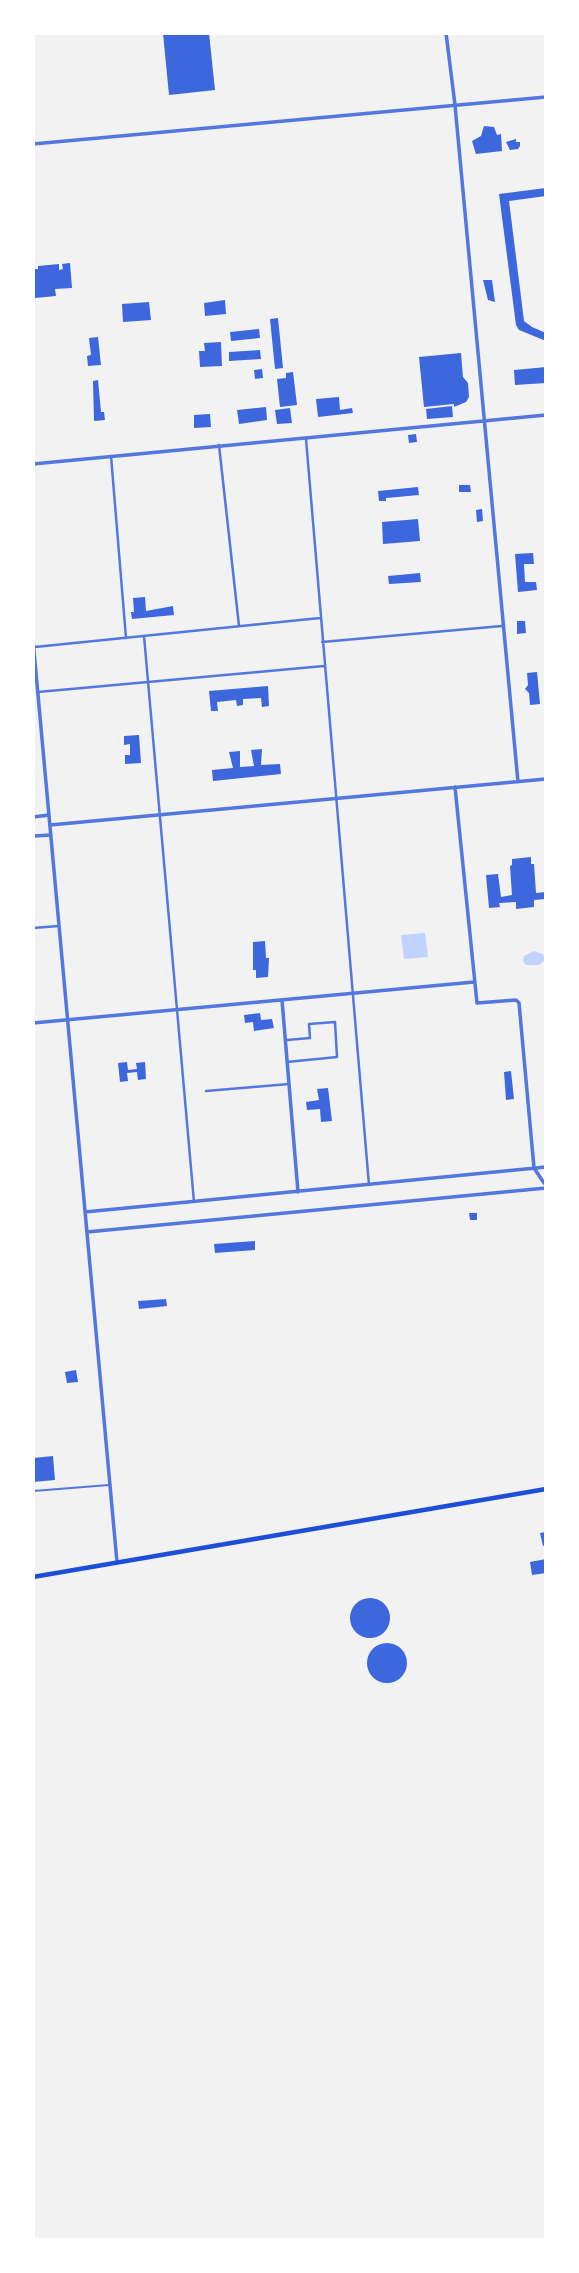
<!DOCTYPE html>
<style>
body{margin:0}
#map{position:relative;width:579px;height:2273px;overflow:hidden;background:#f2f2f2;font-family:"Times New Roman",serif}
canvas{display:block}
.frame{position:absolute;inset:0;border:35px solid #fff;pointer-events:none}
</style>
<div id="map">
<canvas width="579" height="2273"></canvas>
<div class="frame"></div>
</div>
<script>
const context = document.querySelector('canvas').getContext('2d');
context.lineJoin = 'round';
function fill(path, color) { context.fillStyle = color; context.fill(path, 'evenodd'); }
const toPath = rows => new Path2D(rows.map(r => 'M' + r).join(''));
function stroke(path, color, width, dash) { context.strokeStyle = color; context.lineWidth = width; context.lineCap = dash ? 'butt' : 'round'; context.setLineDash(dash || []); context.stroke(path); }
fill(toPath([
 [425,933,428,957,404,959,401,935],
 [534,951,543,954,545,960,539,965,526,965,523,961,524,956]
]), '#bfd3fe');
fill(toPath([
 [163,33,209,33,215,90,169,95],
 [484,126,494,127,497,135,501,134,502,151,476,154,472,141,481,136],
 [516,139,516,142,520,142,520,146,518,149,510,150,506,142],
 [546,188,546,196,509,201,524,321,532,327,546,333,546,341,519,330,516,325,499,194],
 [70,263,72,288,55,289,56,296,35,298,33,296,33,269,38,269,38,266,59,264,59,270,63,269,62,264],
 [483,280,492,280,495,302,488,300],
 [225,300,226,314,205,316,204,303],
 [149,302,151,320,123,322,122,304],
 [278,318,283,368,275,369,270,319],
 [259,329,260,338,231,341,230,332],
 [98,337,101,365,88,366,87,356,91,355,89,338],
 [221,342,222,366,200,367,199,351,205,351,204,343],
 [260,350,261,359,229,361,229,352],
 [461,353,463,377,468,383,469,397,466,402,454,407,454,404,424,407,419,357],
 [546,367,546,383,515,385,514,370],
 [262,369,263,378,255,379,254,370],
 [293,372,297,405,280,407,277,379,286,378,286,373],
 [98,380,101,412,104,412,105,420,94,421,93,381],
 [339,397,340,410,352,408,353,413,318,417,316,399],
 [452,406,453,417,427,419,426,409],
 [266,407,267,420,239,424,237,410],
 [290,408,292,423,277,424,275,410],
 [210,414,211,427,194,428,194,415],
 [416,434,417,442,409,443,408,435],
 [459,485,470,485,471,492,459,492],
 [418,487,419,495,386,498,386,501,379,501,378,491],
 [482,509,483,521,477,522,476,510],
 [418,519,420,541,383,544,382,522],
 [533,553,534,564,524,564,525,582,536,582,537,590,518,592,515,554],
 [420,573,421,582,389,584,388,576],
 [145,597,146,611,173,606,174,615,132,619,131,612,134,612,133,598],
 [517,621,525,621,526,633,517,634],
 [537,672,540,704,530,705,529,693,525,689,528,685,527,673],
 [268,686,269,706,262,707,261,698,243,699,243,705,237,706,236,700,217,702,218,711,211,711,209,691],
 [139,735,141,763,125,764,125,755,130,755,130,744,124,745,124,736],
 [262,749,261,765,280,764,281,774,213,781,212,770,233,768,229,752,240,751,240,767,254,766,251,750],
 [531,857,531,864,534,864,536,893,546,892,546,899,534,900,534,907,516,909,516,902,499,903,500,907,489,908,486,875,498,874,501,897,512,895,510,866,512,865,512,859],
 [265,941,266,958,269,958,268,977,256,978,256,970,253,970,253,942],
 [260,1013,261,1020,272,1019,274,1028,254,1031,253,1022,245,1023,244,1015],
 [127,1062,128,1070,137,1069,136,1063,145,1062,146,1079,138,1080,137,1072,127,1073,128,1081,120,1082,118,1063],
 [511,1071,514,1099,506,1100,504,1072],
 [328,1088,332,1121,321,1122,320,1109,307,1110,306,1102,319,1100,317,1089],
 [469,1213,477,1213,477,1220,470,1220],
 [255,1241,255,1250,215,1253,214,1244],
 [166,1299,167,1306,139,1309,138,1301],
 [76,1370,78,1382,67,1383,65,1372],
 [53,1456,55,1480,33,1482,33,1458],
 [546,1532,546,1545,543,1546,540,1533],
 [546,1559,546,1573,532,1575,530,1562],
 '350 1618a20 20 0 1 1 40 0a20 20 0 1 1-40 0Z',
 '367 1663a20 20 0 1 1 40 0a20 20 0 1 1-40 0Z'
]), '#3d67dc');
stroke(toPath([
 [33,1491,109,1485]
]), '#5277de', 2);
stroke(toPath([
 [306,439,369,1185],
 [219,445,239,626],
 [111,456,126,638],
 [144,636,194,1202],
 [322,642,502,626],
 [35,647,320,618],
 [38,692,324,666],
 [33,928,59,926],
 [287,1040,310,1038,309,1024,335,1022,337,1057,287,1062],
 [206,1091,289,1084]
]), '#5277de', 2.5);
stroke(toPath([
 [446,33,455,105,518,782],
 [33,144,546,97],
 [33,464,546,415],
 [33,640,117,1562],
 [455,787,477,1003,516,1000,519,1003,534,1168,544,1183],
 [33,817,49,815],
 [50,825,546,779],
 [33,836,51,835],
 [282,1000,298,1192],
 [33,1023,474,982],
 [85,1212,546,1167],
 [87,1232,546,1188]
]), '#5277de', 3.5);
stroke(toPath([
 [33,1577,546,1489]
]), '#1d4ed8', 4.5);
</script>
